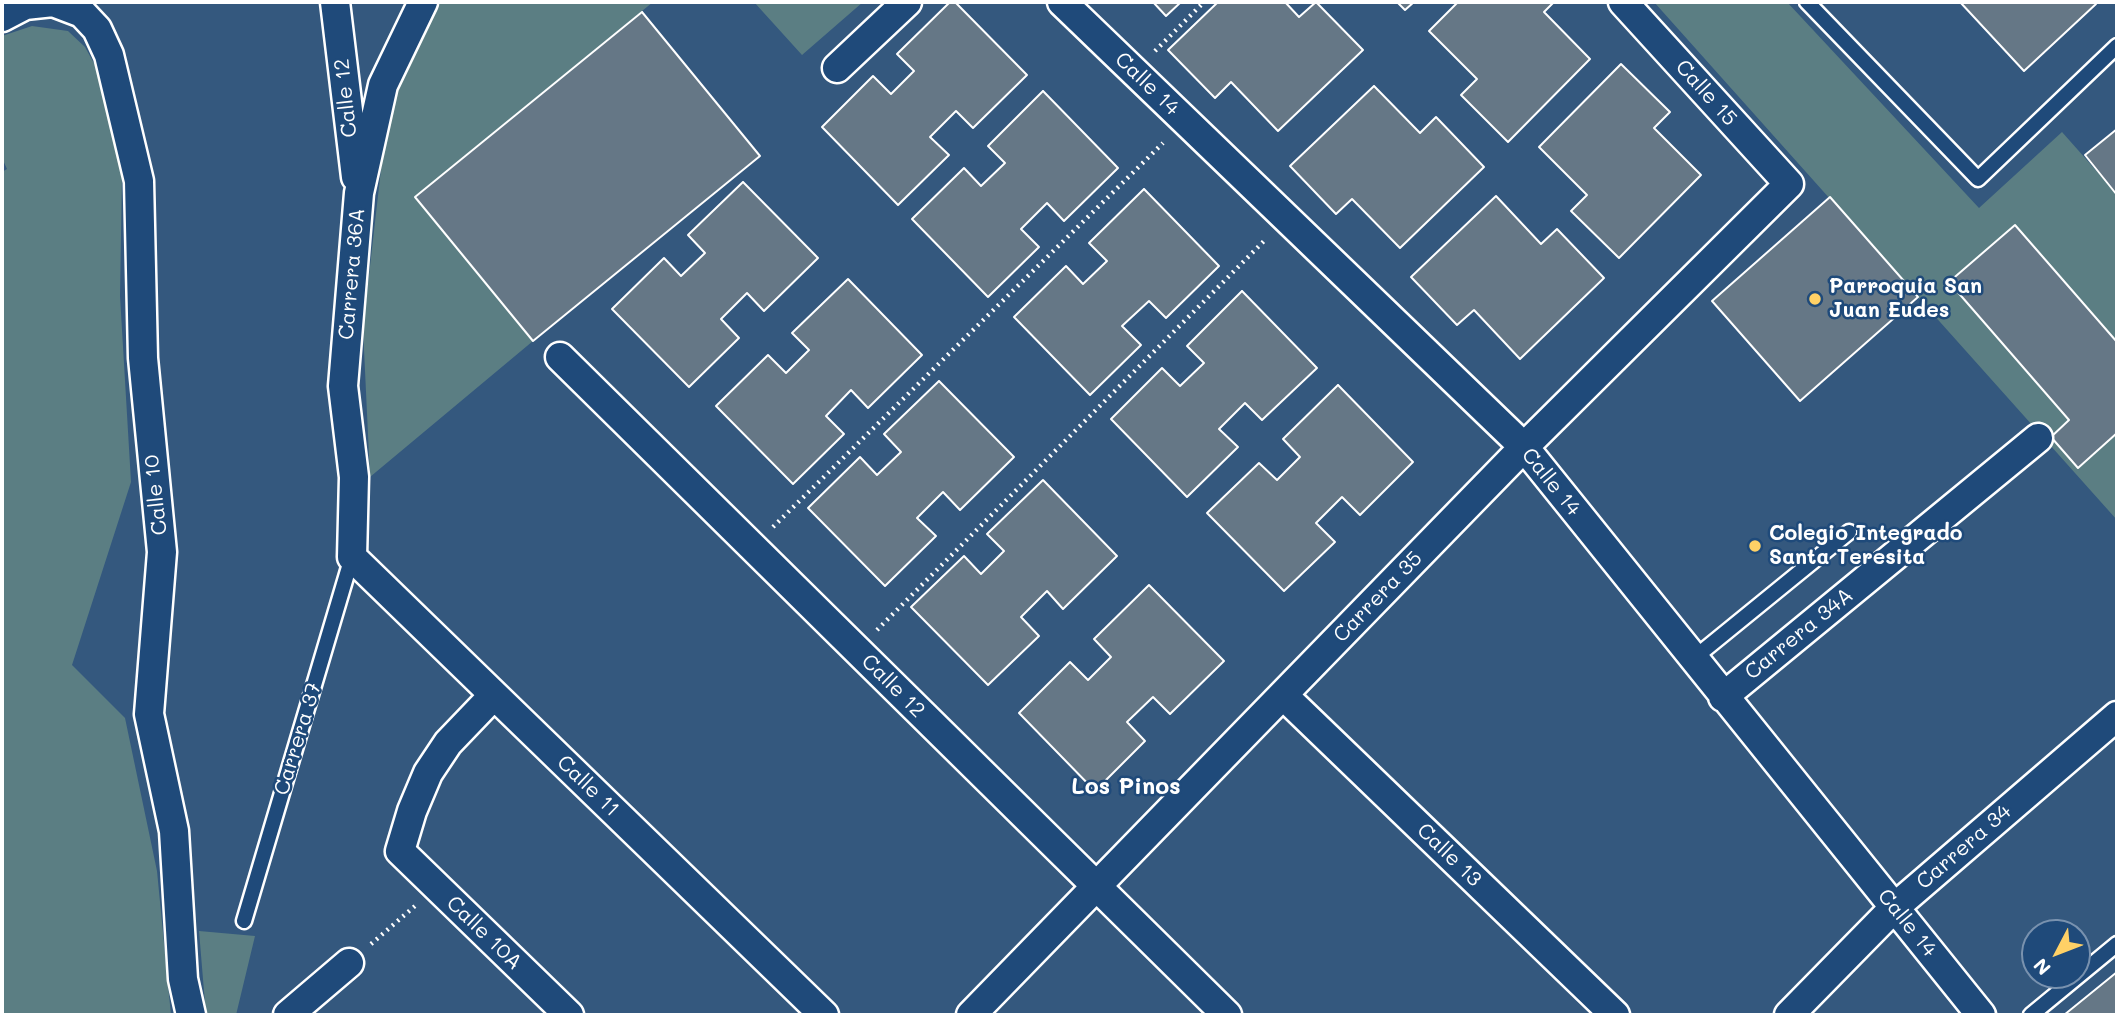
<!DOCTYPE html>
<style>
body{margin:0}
#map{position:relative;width:2119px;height:1017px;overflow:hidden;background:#34587e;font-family:Mali,sans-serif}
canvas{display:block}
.frame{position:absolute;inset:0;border:4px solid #fff;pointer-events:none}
.north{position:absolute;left:2021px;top:919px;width:70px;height:70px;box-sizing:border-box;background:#1f4a7a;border:2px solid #7992af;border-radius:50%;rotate:228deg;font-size:19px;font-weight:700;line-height:28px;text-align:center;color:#fff}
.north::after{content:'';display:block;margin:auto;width:24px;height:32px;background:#ffd166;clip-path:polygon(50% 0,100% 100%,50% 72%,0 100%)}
</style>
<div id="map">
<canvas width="2119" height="1017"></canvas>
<div class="frame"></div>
<div class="north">N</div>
</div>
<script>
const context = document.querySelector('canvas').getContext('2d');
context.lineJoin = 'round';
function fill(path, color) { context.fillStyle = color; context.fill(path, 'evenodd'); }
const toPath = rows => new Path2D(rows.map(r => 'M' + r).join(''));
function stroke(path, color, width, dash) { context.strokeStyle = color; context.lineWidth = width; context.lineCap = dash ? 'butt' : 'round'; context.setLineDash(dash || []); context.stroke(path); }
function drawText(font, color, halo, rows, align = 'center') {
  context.font = font + ' Mali,sans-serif'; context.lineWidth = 5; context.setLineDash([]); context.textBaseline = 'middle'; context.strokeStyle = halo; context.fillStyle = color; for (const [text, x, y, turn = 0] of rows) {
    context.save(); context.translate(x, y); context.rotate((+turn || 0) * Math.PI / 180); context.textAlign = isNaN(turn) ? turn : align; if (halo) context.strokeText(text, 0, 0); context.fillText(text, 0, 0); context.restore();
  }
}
fill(toPath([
 [432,2,653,2,415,197,533,341,370,477,363,328,390,90],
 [754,2,863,2,802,55],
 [1654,2,1787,2,1979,208,2062,132,2117,194,2117,520],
 [32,26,68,31,85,47,100,74,122,175,120,296,131,482,72,665,125,718,157,871,171,1015,2,1015,2,172,7,169,2,158,2,36],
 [199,931,255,936,236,1015,206,1015]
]), '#5b7e83');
const building = toPath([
 [950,2,955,2,1027,75,973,128,956,111,930,137,949,155,898,205,822,127,873,76,891,94,914,71,897,54,950,2],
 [1153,2,1181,2,1166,16,1153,2],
 [1218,2,1285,2,1299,17,1316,2,1363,50,1278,131,1231,82,1215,98,1168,50,1218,2],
 [1397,2,1414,2,1405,10,1397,2],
 [1458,2,1554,2,1544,12,1590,59,1508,142,1461,95,1477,79,1429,31,1458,2],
 [1960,2,2093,2,2096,4,2024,71,1960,2],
 [642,12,760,156,533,341,415,197,642,12],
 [1621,64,1670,112,1654,128,1701,175,1619,258,1571,211,1587,195,1539,147,1621,64],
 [1374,86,1420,133,1436,117,1484,167,1400,248,1352,199,1336,214,1290,166,1374,86],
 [1043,91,1118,168,1064,221,1047,203,1021,229,1039,247,988,297,912,219,964,168,981,186,1005,163,988,146,1043,91],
 [2117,129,2117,195,2085,155,2117,129],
 [743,182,818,258,764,311,747,293,721,319,739,338,689,387,612,309,664,258,681,276,705,253,688,235,743,182],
 [1144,189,1219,266,1166,318,1149,301,1122,326,1141,345,1090,395,1014,317,1066,266,1083,284,1107,261,1089,243,1144,189],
 [1496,196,1541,244,1557,229,1604,278,1520,359,1474,310,1457,325,1411,277,1496,196],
 [1830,197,1918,297,1800,401,1712,301,1830,197],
 [2015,225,2117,342,2117,433,2078,468,2051,437,2069,420,1949,282,2015,225],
 [848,279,922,355,868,408,851,390,826,416,844,434,793,484,716,406,768,355,786,373,809,350,792,333,848,279],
 [1242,291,1317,368,1262,420,1245,403,1219,429,1238,447,1187,497,1111,419,1162,368,1180,386,1204,363,1187,346,1242,291],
 [939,381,1014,457,960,510,943,492,917,518,936,536,885,586,808,508,860,457,877,475,901,452,884,434,939,381],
 [1338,385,1413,462,1360,515,1342,497,1316,523,1335,542,1284,591,1207,513,1259,463,1277,480,1300,457,1283,439,1338,385],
 [1043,480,1117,556,1063,609,1047,591,1021,617,1039,636,988,685,911,607,964,556,981,574,1004,551,987,534,1043,480],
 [1149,585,1224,661,1170,714,1153,697,1127,722,1145,741,1095,791,1019,713,1070,662,1088,680,1111,657,1094,639,1149,585],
 [2117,972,2117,1015,2064,1015,2117,972]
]);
fill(building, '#657786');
stroke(building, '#fff', 2);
const lane = toPath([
 [1807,2,1978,179,2117,46],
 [1693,659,1849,532],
 [244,921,352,557],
 [2031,1015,2117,944]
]);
const street = toPath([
 [335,2,356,177],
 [423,2,383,85,359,193,343,386,354,477,352,557,824,1015],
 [1062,2,1524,447,1981,1015],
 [2,17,25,5,53,2,82,13,97,29,109,55,139,181,143,358,162,552,149,714,174,831,183,979,191,1015],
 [837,68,907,2],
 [560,357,1227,1015],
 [494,695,448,743,428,773,412,811,400,851,569,1015],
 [1283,695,1615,1015],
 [1723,697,2038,438],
 [288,1015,349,963],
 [971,1015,1524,447,1789,184,1623,2],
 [1789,1015,1894,908,2117,716]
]);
stroke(lane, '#fff', 19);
stroke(street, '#fff', 33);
stroke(toPath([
 [1155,51,1204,2],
 [773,527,1163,143],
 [877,630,1266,239],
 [371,944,415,906]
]), '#fff', 4.5, [2, 5]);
stroke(lane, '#1f4a7a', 14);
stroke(street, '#1f4a7a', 28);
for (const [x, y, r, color] of [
 [1815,299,7,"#ffd166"],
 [1755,546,7,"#ffd166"]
]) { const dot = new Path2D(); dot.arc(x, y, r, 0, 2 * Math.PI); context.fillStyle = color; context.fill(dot); stroke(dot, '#1f4a7a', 2.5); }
drawText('21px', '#fff', '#1f4a7a', [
 ["Calle 14",1147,84,44],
 ["Calle 15",1706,93,48],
 ["Calle 12",346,98,-96],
 ["Carrera 36A",352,274,-85],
 ["Calle 14",1551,482,51],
 ["Calle 10",156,495,-96],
 ["Carrera 35",1378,597,-46],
 ["Carrera 34A",1799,634,-39],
 ["Calle 12",893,686,45],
 ["Carrera 37",298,739,-73],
 ["Calle 11",588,786,44],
 ["Carrera 34",1964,847,-41],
 ["Calle 13",1449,855,44],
 ["Calle 14",1907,923,51],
 ["Calle 10A",484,933,44]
]);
drawText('bold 21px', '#fff', '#1f4a7a', [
 ["Parroquia San",1829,287],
 ["Juan Eudes",1829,311],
 ["Colegio Integrado",1769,534],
 ["Santa Teresita",1769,558]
], 'left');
drawText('bold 23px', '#fff', '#1f4a7a', [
 ["Los Pinos",1126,787]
]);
</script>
